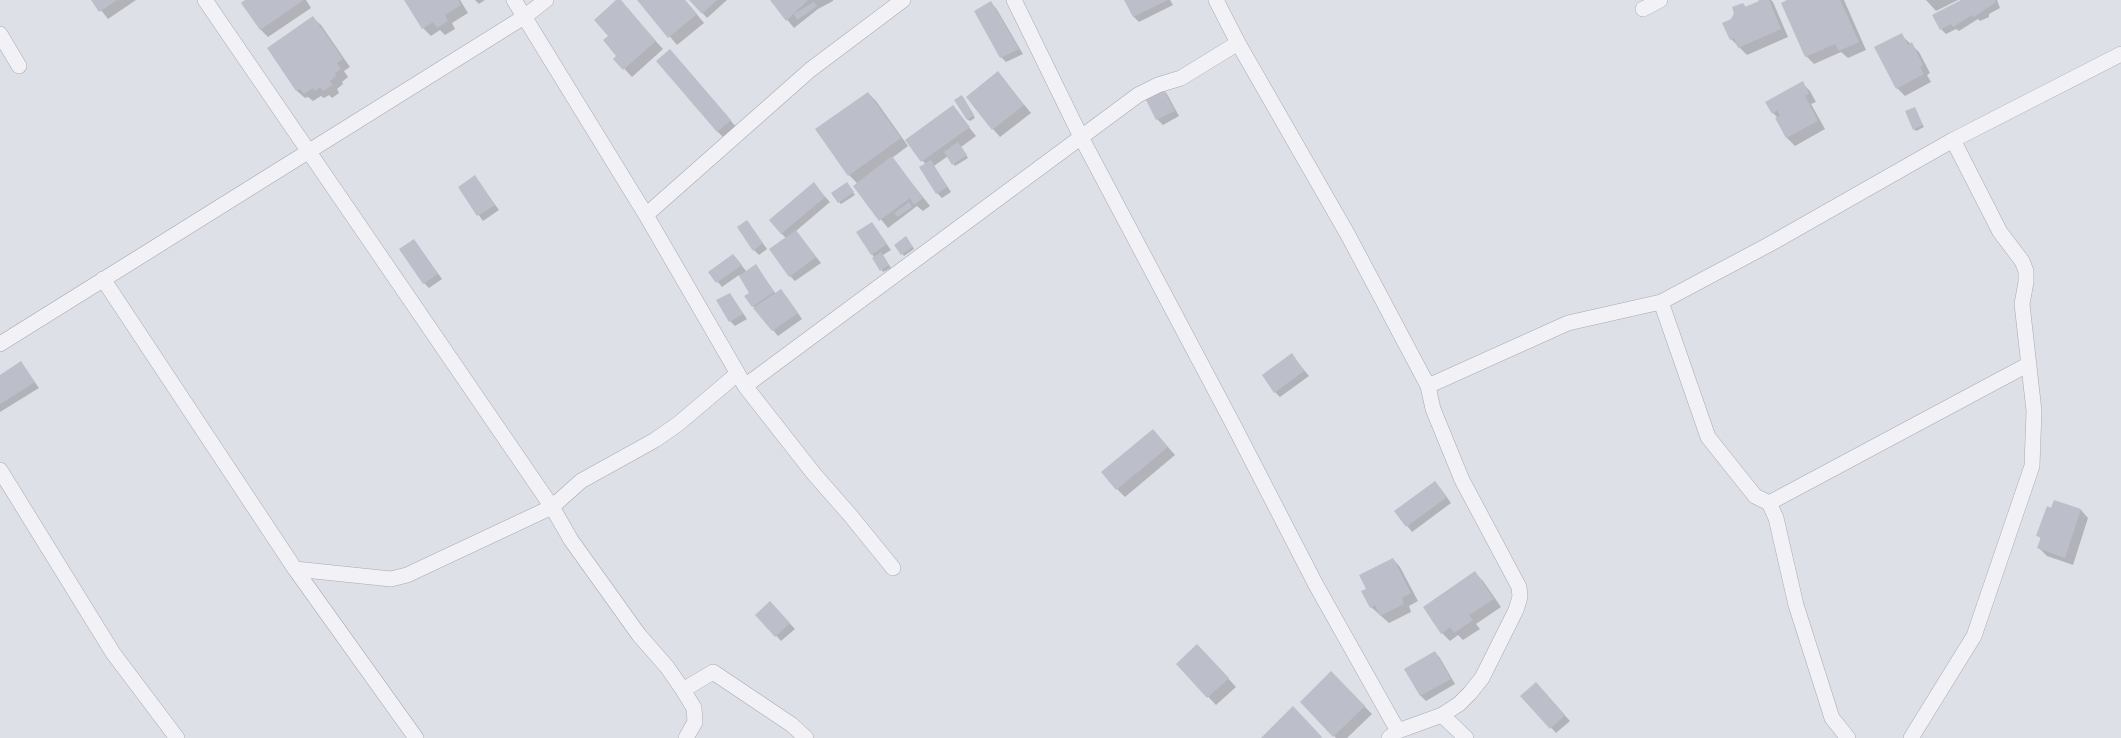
<!DOCTYPE html>
<style>
body{margin:0}
canvas{display:block;background:#dee0e7}
</style>
<canvas width="2121" height="738"></canvas>
<script>
const context = document.querySelector('canvas').getContext('2d');
context.lineJoin = 'round';
function fill(path, color) { context.fillStyle = color; context.fill(path, 'evenodd'); }
const toPath = rows => new Path2D(rows.map(r => 'M' + r).join(''));
function stroke(path, color, width, dash) { context.strokeStyle = color; context.lineWidth = width; context.lineCap = dash ? 'butt' : 'round'; context.setLineDash(dash || []); context.stroke(path); }
fill(toPath([
 [93,0,136,0,108,19],
 [247,0,306,0,311,8,268,37,260,29],
 [408,0,460,0,468,13,452,23,455,29,445,35,440,30,431,36,423,28],
 [475,0,485,0,479,4],
 [618,0,663,49,632,77,615,59,618,56,610,36],
 [639,0,685,0,704,23,677,45],
 [691,0,727,0,707,18],
 [771,0,833,0,833,1,818,9,794,28],
 [1125,0,1170,0,1173,5,1139,22,1134,17],
 [1759,0,1771,0,1773,2,1788,37,1747,55,1731,39,1732,20,1743,4,1747,8,1760,2],
 [1790,0,1844,0,1866,50,1848,58,1841,52,1814,64,1806,56],
 [1926,0,1958,0,1936,11],
 [1964,0,1997,0,2000,8,1989,14,1989,17,1980,21,1978,19,1959,31,1956,29,1946,34,1941,29],
 [991,3,996,8,1023,54,1006,62,1001,57],
 [313,18,321,25,350,67,344,71,348,77,342,82,343,84,337,89,339,93,332,98,329,95,324,98,321,96,313,101,308,97,305,98,297,91,268,48],
 [1901,35,1919,52,1930,73,1927,75,1931,82,1905,96,1897,88],
 [678,59,737,128,725,139,717,131],
 [998,73,1031,113,1000,137,993,129],
 [1802,83,1810,91,1816,102,1811,104,1825,129,1795,146,1787,138,1778,118,1773,113],
 [1162,88,1167,94,1179,116,1163,125,1158,120,1146,97],
 [868,93,876,101,908,146,892,158,930,206,923,211,917,206,888,228,854,186,858,184,849,175],
 [964,99,975,118,970,121,967,119],
 [953,107,976,136,961,147,968,158,955,166,948,156,934,166,951,192,942,198,937,193,926,165,907,140],
 [1914,109,1924,127,1916,131,1914,129],
 [475,177,499,210,483,221,459,188],
 [849,186,855,195,841,204,839,202],
 [818,189,830,202,796,231,821,263,795,281,790,276,786,238,781,233],
 [747,222,767,249,759,255,754,250],
 [872,223,891,250,883,255,891,268,883,272,872,254],
 [414,240,442,279,429,288,424,283],
 [908,240,914,249,904,256,896,245],
 [733,255,747,272,756,266,776,294,786,296,802,319,778,336,753,306,751,293,739,275,722,287,710,272],
 [730,294,747,319,735,326,730,321],
 [1292,355,1309,376,1280,397,1275,392],
 [21,363,39,388,0,412,0,376],
 [1153,430,1175,455,1125,497,1117,489],
 [1440,488,1451,503,1412,532,1396,512],
 [2055,501,2081,510,2088,518,2073,565,2047,556,2039,548,2042,539,2038,536],
 [1393,559,1400,567,1418,601,1409,606,1411,612,1389,623,1371,607,1368,589],
 [1475,573,1483,581,1501,607,1476,624,1480,629,1463,640,1458,635,1450,641,1442,633,1425,607],
 [775,608,795,629,781,641,757,615],
 [1435,652,1440,658,1455,684,1426,701,1421,696,1406,669],
 [1205,653,1236,687,1216,705,1177,664],
 [1331,673,1372,714,1347,738,1336,738,1301,702],
 [1541,689,1570,721,1556,733,1522,696]
]), '#0003');
fill(toPath([
 [91,0,117,0,99,12],
 [245,0,304,0,260,30,241,3],
 [404,0,458,0,461,5,445,15,448,21,437,28,433,22,422,29],
 [616,0,621,0,656,41,623,70,613,59,616,56,603,40,608,36,594,20],
 [637,0,685,0,697,14,668,38],
 [689,0,717,0,702,14],
 [770,0,808,0,786,21],
 [1124,0,1168,0,1133,17],
 [1758,0,1769,0,1781,29,1738,48,1734,38,1730,40,1722,23,1731,19,1734,13,1732,7,1743,3,1745,7,1759,1],
 [1787,0,1840,0,1859,42,1839,51,1835,44,1805,57,1781,3],
 [1961,0,1995,0,1996,2,1974,17,1972,15,1953,27,1951,24,1940,30,1932,15],
 [991,1,1019,49,1000,58,974,11],
 [814,2,817,6,797,20,794,14],
 [313,16,343,59,337,63,341,69,335,73,336,76,330,81,333,85,323,91,320,87,315,91,313,88,304,94,300,89,296,91,267,48],
 [1902,33,1908,45,1912,42,1923,65,1920,67,1924,74,1896,89,1874,47],
 [670,49,731,120,717,132,656,61],
 [998,71,1024,105,992,130,966,97],
 [1803,81,1809,94,1805,96,1818,121,1786,138,1775,118,1780,116,1777,110,1772,114,1765,102],
 [1162,87,1175,111,1156,120,1144,96],
 [868,92,901,138,848,176,815,129],
 [962,95,974,115,967,120,954,100],
 [953,105,970,127,921,162,905,140],
 [1915,107,1923,125,1913,130,1905,111],
 [958,142,967,155,952,165,944,152],
 [892,156,923,198,914,205,910,198,879,221,853,186],
 [931,160,947,187,936,194,919,167],
 [475,175,495,205,477,216,458,187],
 [814,182,825,197,781,234,769,220],
 [847,182,854,192,838,203,831,193],
 [909,202,912,207,898,217,894,213],
 [747,220,763,243,753,251,737,227],
 [872,222,887,244,871,255,856,232],
 [796,230,816,257,789,277,769,249],
 [906,236,913,247,901,255,894,245],
 [414,239,438,274,423,284,399,249],
 [881,252,889,265,880,271,872,258],
 [733,254,742,265,716,283,708,272],
 [756,264,774,292,752,307,744,296,749,293,739,276],
 [781,289,798,313,772,331,753,308],
 [730,293,743,314,729,322,716,300],
 [1292,353,1304,371,1274,393,1262,375],
 [21,361,35,382,0,404,0,375],
 [1153,429,1168,447,1116,490,1101,472],
 [1435,481,1447,497,1406,527,1394,511],
 [2054,500,2081,509,2065,558,2037,548,2041,537,2036,536,2047,506,2051,508],
 [1393,558,1411,593,1402,598,1404,604,1380,616,1375,605,1370,608,1361,591,1366,589,1359,575],
 [1475,571,1494,599,1469,615,1473,620,1454,633,1450,627,1441,634,1423,607],
 [770,601,790,623,775,637,755,615],
 [1197,644,1229,678,1207,698,1176,664],
 [1435,651,1451,679,1420,696,1404,669],
 [1331,671,1365,706,1333,737,1300,702],
 [1536,682,1565,715,1550,729,1520,696],
 [1293,706,1322,737,1321,738,1261,738]
]), '#bcbec9');
const minor = toPath([
 [205,0,552,507,571,540,639,635,667,667,683,690,694,708,695,722,686,738],
 [514,0,646,215,745,386,1138,95,1158,85,1181,78,1238,43,1216,0],
 [1014,0,1081,137,1233,424,1316,585,1398,731],
 [1643,9,1660,0],
 [0,34,19,66],
 [1238,43,1348,235,1428,386,1433,409,1462,480,1519,587,1520,597,1516,610,1482,678,1470,693,1459,704,1442,715,1398,731,1389,738],
 [646,215,810,70,903,0],
 [103,279,295,569,416,738],
 [1661,302,1708,437,1755,496,1769,503,1776,518,1796,605,1832,718,1848,738],
 [0,344,524,17,546,0],
 [745,386,814,474,850,515,893,568],
 [1428,386,1568,323,1661,302,1770,244,1953,140,2121,54],
 [0,470,113,653,177,738],
 [1769,503,2029,364],
 [295,569,391,579,407,575,552,507,581,481,655,440,678,424,737,374],
 [683,690,713,672,792,725,806,738],
 [1442,715,1466,738],
 [1911,738,1974,636,2032,466,2034,411,2022,304,2026,282,2026,271,2022,261,2000,232,1953,140]
]);
stroke(minor, '#a7aab4', 16);
stroke(minor, '#f1f1f6', 15);
</script>
